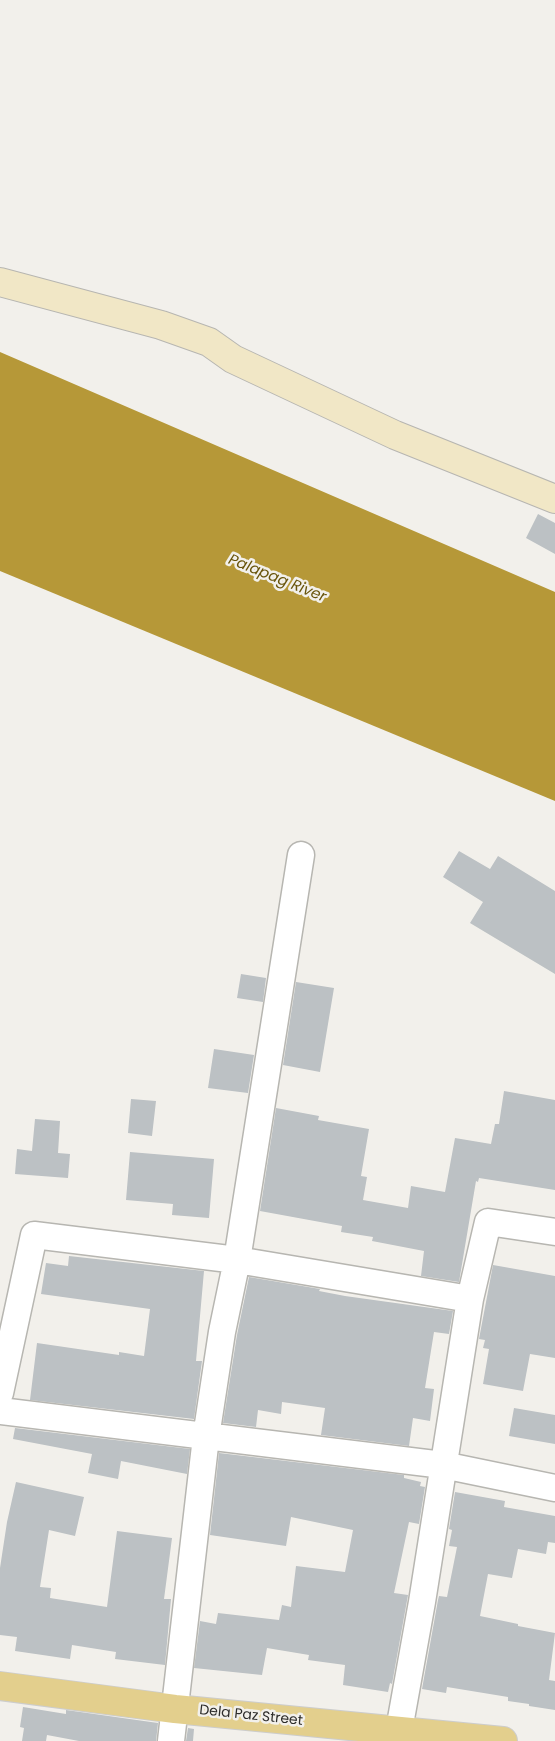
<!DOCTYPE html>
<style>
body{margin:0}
canvas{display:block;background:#f2f0eb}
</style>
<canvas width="555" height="1741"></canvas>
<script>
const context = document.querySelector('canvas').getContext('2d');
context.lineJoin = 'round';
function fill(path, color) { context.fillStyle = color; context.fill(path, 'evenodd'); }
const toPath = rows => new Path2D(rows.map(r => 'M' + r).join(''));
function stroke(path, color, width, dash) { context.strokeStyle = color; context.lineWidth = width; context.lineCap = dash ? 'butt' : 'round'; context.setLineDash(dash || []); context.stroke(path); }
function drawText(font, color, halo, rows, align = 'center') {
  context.font = font + ' Poppins,sans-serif'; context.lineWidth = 5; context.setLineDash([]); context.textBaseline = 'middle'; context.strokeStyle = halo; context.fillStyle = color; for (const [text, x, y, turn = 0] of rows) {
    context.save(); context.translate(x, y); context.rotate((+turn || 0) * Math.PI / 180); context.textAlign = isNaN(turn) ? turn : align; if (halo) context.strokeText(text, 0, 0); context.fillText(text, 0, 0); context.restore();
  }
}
fill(toPath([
 [0,352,555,592,555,801,0,571]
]), '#b69838');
fill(toPath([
 [538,514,555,523,555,554,526,538],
 [459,851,490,869,498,856,555,891,555,974,470,923,483,902,443,877],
 [241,974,266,978,263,1002,237,998],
 [296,982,334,988,320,1072,283,1065],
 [214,1049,254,1055,248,1093,208,1088],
 [504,1091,555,1100,555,1190,479,1178,478,1182,476,1181,459,1282,421,1276,424,1251,372,1241,373,1237,341,1232,342,1226,260,1211,276,1108,319,1116,318,1120,369,1129,361,1176,367,1177,363,1200,408,1208,411,1186,445,1192,455,1138,491,1144,495,1124,499,1124],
 [131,1099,156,1101,152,1136,128,1133],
 [35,1119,60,1121,58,1153,70,1154,68,1178,15,1174,17,1149,32,1151],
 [130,1152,214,1159,209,1218,172,1215,173,1204,126,1200],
 [69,1256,204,1271,196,1361,202,1361,194,1419,30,1400,37,1343,119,1355,119,1352,144,1356,150,1309,41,1294,46,1263,68,1266],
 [493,1265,555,1276,555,1358,530,1354,523,1391,483,1384,489,1349,483,1348,485,1340,479,1339],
 [249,1277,320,1289,319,1291,345,1296,453,1311,449,1334,434,1332,425,1388,434,1389,430,1421,413,1418,409,1446,321,1435,325,1408,282,1402,281,1414,258,1410,256,1427,223,1423,237,1335],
 [514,1408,555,1415,555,1444,509,1436],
 [15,1428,190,1449,187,1474,121,1461,118,1479,88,1473,92,1454,13,1439],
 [219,1453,404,1475,404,1478,421,1482,420,1486,425,1487,419,1524,409,1522,394,1593,408,1595,392,1684,390,1683,388,1692,343,1685,345,1665,308,1660,309,1655,267,1648,262,1675,194,1668,200,1621,216,1624,218,1613,279,1620,282,1605,291,1607,296,1566,345,1572,353,1530,291,1517,286,1546,210,1535],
 [16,1482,84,1497,75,1536,49,1530,40,1587,51,1588,50,1598,107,1607,117,1531,172,1538,164,1599,171,1599,165,1665,115,1659,116,1652,72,1645,70,1659,15,1651,17,1637,0,1635,0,1568,7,1522],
 [455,1492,505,1501,504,1507,555,1516,555,1543,548,1542,546,1554,518,1549,512,1578,488,1574,480,1616,518,1624,518,1626,555,1633,549,1680,555,1681,555,1710,529,1706,529,1704,508,1701,508,1697,447,1687,446,1693,422,1689,438,1600,439,1596,447,1597,457,1547,449,1546,452,1530,449,1529],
 [23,1707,66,1714,66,1710,158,1723,156,1741,79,1741,47,1735,46,1741,22,1741,24,1728,20,1727],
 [188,1728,194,1729,193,1741,186,1741]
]), '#bcc1c4');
const street = toPath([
 [0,1393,34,1235,237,1260,470,1299],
 [0,1411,443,1465,555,1488],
 [171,1741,206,1437,222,1332,237,1260,301,855],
 [397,1741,422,1602,470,1299,488,1222,555,1232]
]);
const secondary = toPath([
 [0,282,161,325,209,342,233,359,395,435,555,499]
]);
const primary = toPath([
 [0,1686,175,1709,503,1741]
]);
stroke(street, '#b7b6b1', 29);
stroke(secondary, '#b7b6b1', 30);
stroke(primary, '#cdcdcc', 30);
stroke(street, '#fff', 26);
stroke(secondary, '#f1e7c6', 28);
stroke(primary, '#e3cf8d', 28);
drawText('14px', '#2e2d2b', '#f2f0eb', [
 ["Dela Paz Street",251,1716,6]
]);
drawText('italic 15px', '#68540a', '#f2f0eb', [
 ["Palapag River",277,579,22]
]);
</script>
